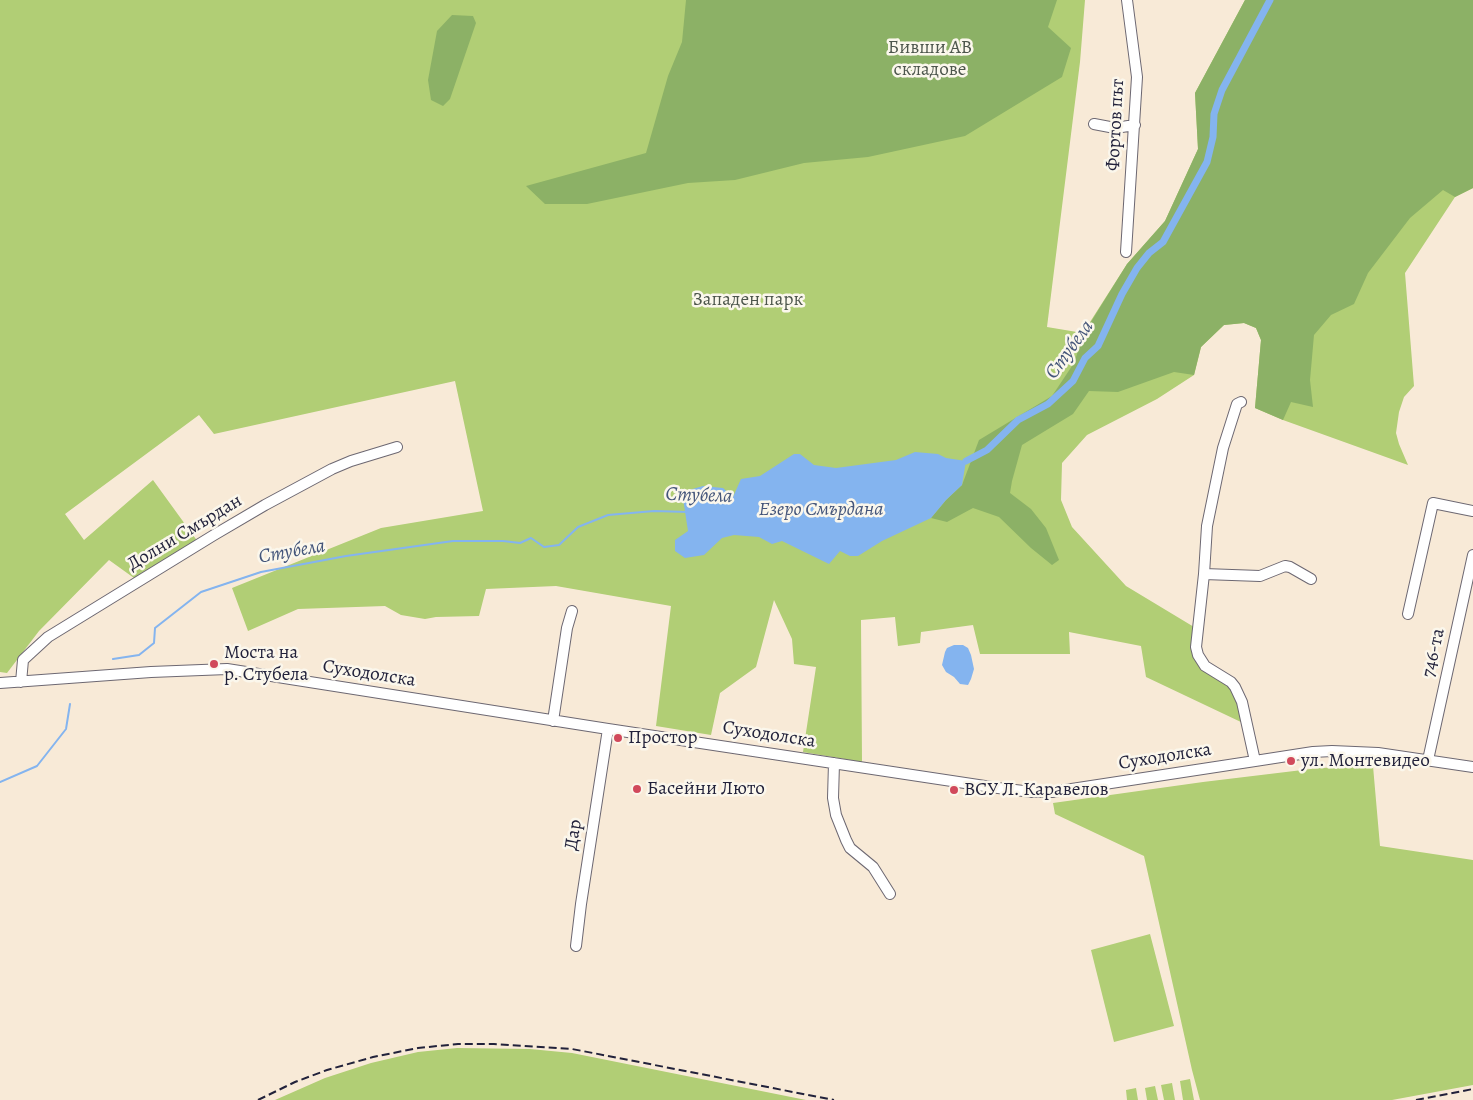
<!DOCTYPE html>
<meta charset="utf-8">
<style>
body{margin:0}
canvas{display:block;background:#f8ead7}
</style>
<canvas width="1473" height="1100"></canvas>
<script>
const context = document.querySelector('canvas').getContext('2d');
context.lineJoin = 'round';
function fill(path, color) { context.fillStyle = color; context.fill(path, 'evenodd'); }
const toPath = rows => new Path2D(rows.map(r => 'M' + r).join(''));
function stroke(path, color, width, dash) { context.strokeStyle = color; context.lineWidth = width; context.lineCap = dash ? 'butt' : 'round'; context.setLineDash(dash || []); context.stroke(path); }
function drawText(font, color, halo, rows, align = 'center') {
  context.font = font + ' Alegreya,serif'; context.lineWidth = 5; context.setLineDash([]); context.textBaseline = 'middle'; context.strokeStyle = halo; context.fillStyle = color; for (const [text, x, y, turn = 0] of rows) {
    context.save(); context.translate(x, y); context.rotate((+turn || 0) * Math.PI / 180); context.textAlign = isNaN(turn) ? turn : align; if (halo) context.strokeText(text, 0, 0); context.fillText(text, 0, 0); context.restore();
  }
}
fill(toPath([
 [0,0,1085,0,1080,62,1047,327,1083,333,1127,264,1165,221,1198,149,1195,93,1245,0,1473,0,1473,188,1455,197,1405,273,1414,386,1404,397,1399,412,1396,433,1399,444,1408,465,1283,420,1255,408,1261,340,1256,328,1244,323,1224,325,1201,347,1194,375,1157,399,1087,435,1062,463,1061,500,1072,527,1126,586,1194,627,1196,657,1231,685,1238,702,1243,723,1146,677,1141,646,1069,632,1070,654,980,654,973,625,921,632,920,643,898,646,895,617,861,620,862,762,803,752,816,667,794,664,792,639,774,600,756,667,720,693,711,735,656,726,671,606,556,586,486,589,479,616,436,617,425,619,401,615,385,606,298,609,248,631,232,588,381,528,483,511,455,381,214,434,199,415,65,514,84,540,153,480,198,542,134,578,109,560,39,631,7,673,0,672],
 [1373,766,1380,846,1473,860,1473,1085,1392,1100,1200,1100,1192,1070,1144,856,1055,814,1053,803,1203,782,1319,768],
 [1150,934,1174,1026,1114,1042,1091,950],
 [457,1048,530,1049,572,1053,806,1100,275,1100,325,1078,371,1063,418,1052],
 [1190,1079,1194,1100,1183,1100,1180,1081],
 [1172,1083,1175,1100,1164,1100,1161,1085],
 [1155,1086,1158,1100,1147,1100,1145,1088],
 [1136,1088,1138,1100,1127,1100,1126,1090]
]), '#b1ce75');
fill(toPath([
 [686,0,1057,0,1048,27,1071,48,1062,77,965,136,868,157,804,163,735,180,688,183,587,204,545,204,526,186,646,153,668,76,682,42],
 [1245,0,1473,0,1473,188,1455,197,1443,190,1410,218,1368,273,1354,304,1331,315,1314,335,1310,380,1313,407,1291,402,1283,420,1255,408,1261,340,1256,328,1244,323,1224,325,1201,347,1194,375,1174,372,1118,392,1089,391,1073,414,1022,445,1012,481,1010,493,1031,509,1046,528,1059,560,1052,565,1031,548,999,517,973,508,947,522,931,518,946,500,962,485,979,440,1052,396,1074,363,1084,333,1127,264,1165,221,1198,149,1195,93],
 [452,15,473,16,476,23,450,99,443,106,431,100,428,80,437,31]
]), '#8cb166');
fill(toPath([
 [915,452,938,454,946,458,966,461,962,485,946,500,931,518,882,541,858,556,850,556,840,551,829,564,782,541,772,544,759,537,734,535,722,538,704,555,685,558,675,551,675,540,688,531,682,492,703,486,723,488,733,497,741,479,760,476,794,454,800,454,814,465,836,468,896,460],
 [954,645,963,645,968,648,971,655,974,669,971,679,968,685,960,684,954,677,946,672,942,665,945,652,947,648]
]), '#84b4ef');
stroke(toPath([
 [113,659,139,655,154,643,155,628,201,592,261,572,346,556,453,541,503,541,520,543,531,538,544,547,559,545,578,527,608,515,654,511,688,512],
 [0,782,37,766,66,729,70,704]
]), '#84b4ef', 2);
stroke(toPath([
 [966,461,987,450,1018,420,1048,404,1073,381,1085,358,1098,346,1122,294,1137,268,1149,253,1163,242,1207,162,1213,137,1214,114,1222,90,1270,0]
]), '#84b4ef', 7);
const minor = toPath([
 [1094,124,1115,128,1135,125],
 [1126,252,1137,77,1127,0],
 [1241,402,1237,404,1223,448,1207,526,1204,574,1196,647,1198,655,1205,666,1231,682,1235,687,1242,702,1255,761],
 [1204,574,1260,576,1285,566,1290,567,1311,579],
 [1408,614,1433,503,1473,511],
 [21,682,23,660,48,637,214,535,265,505,332,469,351,461,397,447],
 [0,683,151,672,227,669,608,729,998,788,1032,792,1052,792,1255,761,1313,752,1332,751,1378,753,1473,767],
 [553,721,567,628,572,611],
 [1428,760,1473,555],
 [834,763,833,798,836,815,846,840,850,848,873,867,890,894],
 [576,946,581,904,608,729]
]);
stroke(minor, '#6d6872', 12);
stroke(minor, '#fff', 10);
stroke(toPath([
 [258,1100,295,1082,327,1070,373,1057,418,1048,458,1044,494,1044,572,1049,593,1053,834,1100],
 [1416,1100,1473,1089]
]), '#22223b', 2, [8, 4]);
for (const [x, y, r, color] of [
 [214,664,5,"#d1495b"],
 [618,738,5,"#d1495b"],
 [1291,761,5,"#d1495b"],
 [637,789,5,"#d1495b"],
 [954,790,5,"#d1495b"]
]) { const dot = new Path2D(); dot.arc(x, y, r, 0, 2 * Math.PI); context.fillStyle = color; context.fill(dot); stroke(dot, '#fbf7ec', 2); }
drawText('19px', '#4d564c', '#fbf7ec', [
 ["Бивши АВ",930,48],
 ["складове",930,70],
 ["Западен парк",748,300]
]);
drawText('19px', '#22223b', '#fbf7ec', [
 ["Фортов път",1116,125,-87],
 ["Долни Смърдан",185,533,-31],
 ["746-та",1434,653,-78],
 ["Суходолска",369,674,9],
 ["Суходолска",769,735,9],
 ["Суходолска",1165,757,-9],
 ["Дар",574,835,-81]
]);
drawText('19px', '#22223b', '#fbf7ec', [
 ["Моста на",224,653],
 ["р. Стубела",224,675],
 ["Простор",628,738],
 ["ул. Монтевидео",1301,761],
 ["Басейни Люто",647,789],
 ["ВСУ Л. Каравелов",964,790]
], 'left');
drawText('italic 20px', '#44557a', '#fbf7ec', [
 ["Стубела",1070,350,-54],
 ["Стубела",699,496,2],
 ["Езеро Смърдана",821,510],
 ["Стубела",292,552,-10]
]);
</script>
